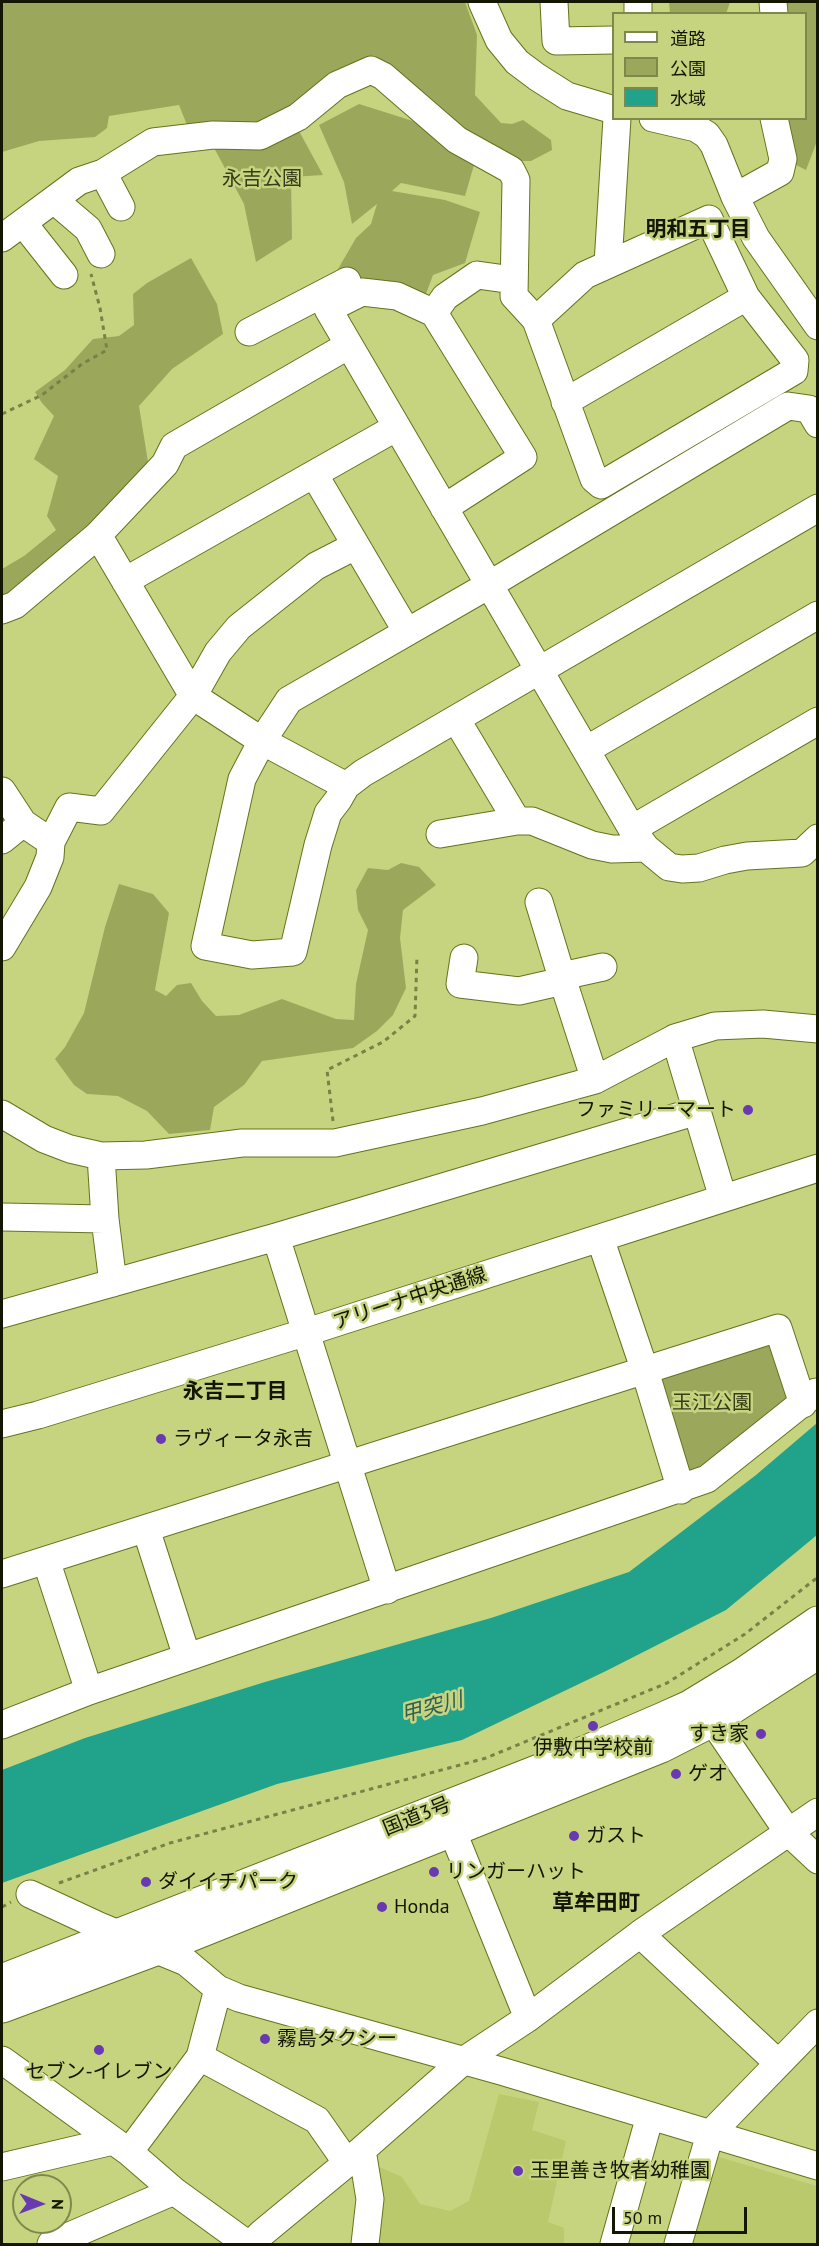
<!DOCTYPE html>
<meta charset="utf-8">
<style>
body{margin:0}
#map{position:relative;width:819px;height:2246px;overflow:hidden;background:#c6d480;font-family:"PT Sans","Noto Sans JP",sans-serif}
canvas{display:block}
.frame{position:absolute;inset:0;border:3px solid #131600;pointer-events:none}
.legend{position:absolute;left:612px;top:12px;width:195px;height:108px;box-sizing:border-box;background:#c6d480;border:2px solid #7e884d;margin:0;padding:8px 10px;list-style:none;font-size:18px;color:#131600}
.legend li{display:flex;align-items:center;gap:12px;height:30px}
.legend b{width:30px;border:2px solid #7e884d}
.north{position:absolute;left:12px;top:2174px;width:60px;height:60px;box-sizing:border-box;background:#c6d480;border:2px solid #7e884d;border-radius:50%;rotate:91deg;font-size:16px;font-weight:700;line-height:24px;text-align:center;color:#131600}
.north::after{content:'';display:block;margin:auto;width:21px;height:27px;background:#6839b1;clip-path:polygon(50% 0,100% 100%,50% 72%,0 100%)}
.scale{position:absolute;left:612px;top:2207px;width:135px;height:27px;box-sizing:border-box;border:3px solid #131600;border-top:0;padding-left:8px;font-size:18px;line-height:21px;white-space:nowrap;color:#131600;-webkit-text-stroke:4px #c6d480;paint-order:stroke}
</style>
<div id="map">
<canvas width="819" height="2246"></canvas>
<div class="frame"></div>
<ul class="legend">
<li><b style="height:8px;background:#fff"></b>道路</li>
<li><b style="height:16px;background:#9ba85c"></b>公園</li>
<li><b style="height:16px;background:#20a28b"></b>水域</li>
</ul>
<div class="north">N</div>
<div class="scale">50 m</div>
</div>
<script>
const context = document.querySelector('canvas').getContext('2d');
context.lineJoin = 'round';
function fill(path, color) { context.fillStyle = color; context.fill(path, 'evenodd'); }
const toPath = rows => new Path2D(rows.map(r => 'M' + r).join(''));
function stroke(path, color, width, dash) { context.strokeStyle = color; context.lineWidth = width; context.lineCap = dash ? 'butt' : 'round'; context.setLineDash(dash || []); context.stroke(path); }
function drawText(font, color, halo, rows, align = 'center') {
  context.font = font + ' "PT Sans","Noto Sans JP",sans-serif'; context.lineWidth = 5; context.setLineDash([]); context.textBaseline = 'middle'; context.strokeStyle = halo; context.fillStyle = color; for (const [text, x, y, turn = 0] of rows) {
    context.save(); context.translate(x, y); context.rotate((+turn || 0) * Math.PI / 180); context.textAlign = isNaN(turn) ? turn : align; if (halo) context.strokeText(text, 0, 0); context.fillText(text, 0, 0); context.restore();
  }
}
fill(toPath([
 [499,2094,539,2102,532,2130,566,2141,548,2222,564,2228,564,2244,367,2244,372,2164,402,2177,420,2204,450,2211,469,2201],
 [712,2155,817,2186,817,2244,686,2244]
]), '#b9c96c');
fill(toPath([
 [2,2,465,2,477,35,475,95,501,123,512,124,523,120,551,140,552,150,531,161,518,161,496,153,394,75,276,122,189,130,179,105,109,116,107,128,95,137,39,141,2,152],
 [669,2,730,2,726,14,670,13],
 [780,2,817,2,817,141,806,170,790,162,780,119,806,118,806,14,780,13],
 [359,104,413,121,474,165,465,196,401,183,392,191,445,200,480,212,465,263,433,275,426,294,376,284,350,274,334,276,356,238,371,224,377,204,352,224,344,182,319,125],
 [299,131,323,175,291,177,292,239,256,262,244,204,212,144,261,150],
 [191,258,217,304,223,334,172,369,139,406,149,468,82,538,2,599,2,569,24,556,56,530,47,516,58,476,34,459,54,416,42,403,35,392,65,370,93,339,119,336,134,325,133,294,147,283],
 [401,863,419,867,436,885,403,910,400,938,406,988,393,1015,377,1031,353,1048,262,1061,244,1085,214,1107,210,1130,169,1134,147,1111,118,1096,87,1094,74,1085,55,1059,65,1047,84,1013,105,927,119,884,153,894,169,913,155,990,166,996,177,985,191,983,202,1001,216,1016,239,1015,282,999,336,1019,354,1020,356,984,368,930,358,910,356,890,368,868,388,870],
 [768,1336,794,1395,723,1454,694,1470,684,1471,656,1379]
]), '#9ba85c');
fill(toPath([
 [817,1423,817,1535,726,1610,606,1671,462,1740,277,1784,2,1883,2,1770,85,1738,265,1682,491,1618,629,1572,756,1475]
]), '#20a28b');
const minor = toPath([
 [482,2,499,40,517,62,537,77,567,96,614,110],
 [554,2,556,41,614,40],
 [638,2,638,14],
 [773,2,774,14],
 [653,118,696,128,707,135,714,145,735,197,756,238,818,326],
 [103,173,121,207],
 [735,197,780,172,783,159,774,118],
 [54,200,88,229,101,254],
 [23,223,64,275],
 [2,238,79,181,103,173,153,142,213,135,260,136,298,117,337,85,371,70,383,76,457,140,511,170,516,180,514,296,536,320,585,275,709,219,746,297,795,360,794,371,601,485,594,479,536,320],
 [608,264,617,118],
 [513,280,477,275,445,297,434,313,397,296,362,292,328,309,632,829,646,848,669,867,682,869,699,868,725,860,747,856,802,853,818,838],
 [434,313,523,457,444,508],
 [249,332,347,281],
 [565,402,746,297],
 [818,424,809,409,788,406,489,585,289,700,262,741,242,779,205,946,252,955,293,952,318,845,328,813,338,800,346,786,363,773,818,508],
 [314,474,407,632],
 [98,535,193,696,262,741,346,786],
 [125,581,397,427],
 [2,610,15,605,98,535,165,464,174,446,349,345],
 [456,719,517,821],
 [586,750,818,615],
 [2,791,23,823,51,842],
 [632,829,818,721],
 [440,834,517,821,532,821,592,845,612,849,646,848],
 [2,840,23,823],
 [539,902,563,981],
 [2,947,38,887,50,857,51,842,69,807,101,811,193,696,218,652,239,627,316,566,355,546],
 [464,958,460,984,519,991,563,981,595,1080],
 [562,976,603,967],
 [675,1038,723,1198],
 [2,1114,44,1139,70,1149,101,1156,146,1155,242,1143,335,1143,482,1111,595,1080,675,1038,715,1026,763,1024,818,1029],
 [101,1156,105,1219,113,1283],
 [2,1217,105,1219],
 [276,1237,387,1590],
 [600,1238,645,1371,681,1490],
 [2,1314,276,1237,697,1111],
 [2,1424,38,1415,307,1332,818,1168],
 [146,1529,187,1657],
 [46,1560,89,1691],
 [2,1574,778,1328,803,1404],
 [712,1720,788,1832,818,1860],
 [2,1725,89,1691,707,1479,816,1392],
 [452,1830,528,2018],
 [30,1894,99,1926,186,1962,218,1989,239,1998,501,2071,818,2166],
 [640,1934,778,2063],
 [200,2057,317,2120,347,2163],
 [2,2060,129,2152,174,2191,247,2244],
 [362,2150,370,2199,365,2244],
 [129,2152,200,2057,218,1989],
 [2,2167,113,2141],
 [51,2244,174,2191],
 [251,2244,261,2234,347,2163,463,2061,528,2018,640,1934,818,1812],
 [614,2244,650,2116],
 [678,2244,710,2134,818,2023]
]);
const highway = toPath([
 [2,1981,570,1759,661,1720,690,1707,744,1674,818,1623],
 [2,2006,155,1949,661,1746,712,1720,818,1652]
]);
stroke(minor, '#67721b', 29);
stroke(highway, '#67721b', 35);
stroke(toPath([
 [2,414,42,395,82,364,107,350,100,308,91,274],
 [333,1121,327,1070,383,1042,415,1016,417,956],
 [59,1883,170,1843,486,1758,667,1683,745,1634,818,1577],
 [2,1907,11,1902]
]), '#788148', 3, [4.5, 4.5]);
stroke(minor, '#fff', 27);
stroke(highway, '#fff', 33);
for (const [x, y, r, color] of [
 [748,1110,6,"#6839b1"],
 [161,1439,6,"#6839b1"],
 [593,1726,6,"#6839b1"],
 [761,1734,6,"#6839b1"],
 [676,1774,6,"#6839b1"],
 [574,1836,6,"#6839b1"],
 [434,1872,6,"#6839b1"],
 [146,1882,6,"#6839b1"],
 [382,1907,6,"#6839b1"],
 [265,2039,6,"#6839b1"],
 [99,2050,6,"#6839b1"],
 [518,2171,6,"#6839b1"]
]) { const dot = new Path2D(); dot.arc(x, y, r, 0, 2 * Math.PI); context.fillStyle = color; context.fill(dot); stroke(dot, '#c6d480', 2); }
drawText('20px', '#363c18', '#c6d480', [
 ["永吉公園",262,179],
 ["玉江公園",712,1403]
]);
drawText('20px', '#131600', '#c6d480', [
 ["ファミリーマート",736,1110,"right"],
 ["ラヴィータ永吉",173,1439],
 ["すき家",749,1734,"right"],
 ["伊敷中学校前",593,1748,"center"],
 ["ゲオ",688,1774],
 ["ガスト",586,1836],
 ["リンガーハット",446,1872],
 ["ダイイチパーク",158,1882],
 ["Honda",394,1907],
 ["霧島タクシー",277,2039],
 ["セブン-イレブン",99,2072,"center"],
 ["玉里善き牧者幼稚園",530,2171]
], 'left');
drawText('20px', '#131600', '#c6d480', [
 ["アリーナ中央通線",410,1299,-18],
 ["国道3号",417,1817,-22]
]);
drawText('bold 21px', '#131600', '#c6d480', [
 ["明和五丁目",698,230],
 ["永吉二丁目",235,1392]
]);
drawText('italic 21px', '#2e5f54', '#c6d480', [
 ["甲突川",432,1708,-15]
]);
drawText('bold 22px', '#131600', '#c6d480', [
 ["草牟田町",596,1904]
]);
</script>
